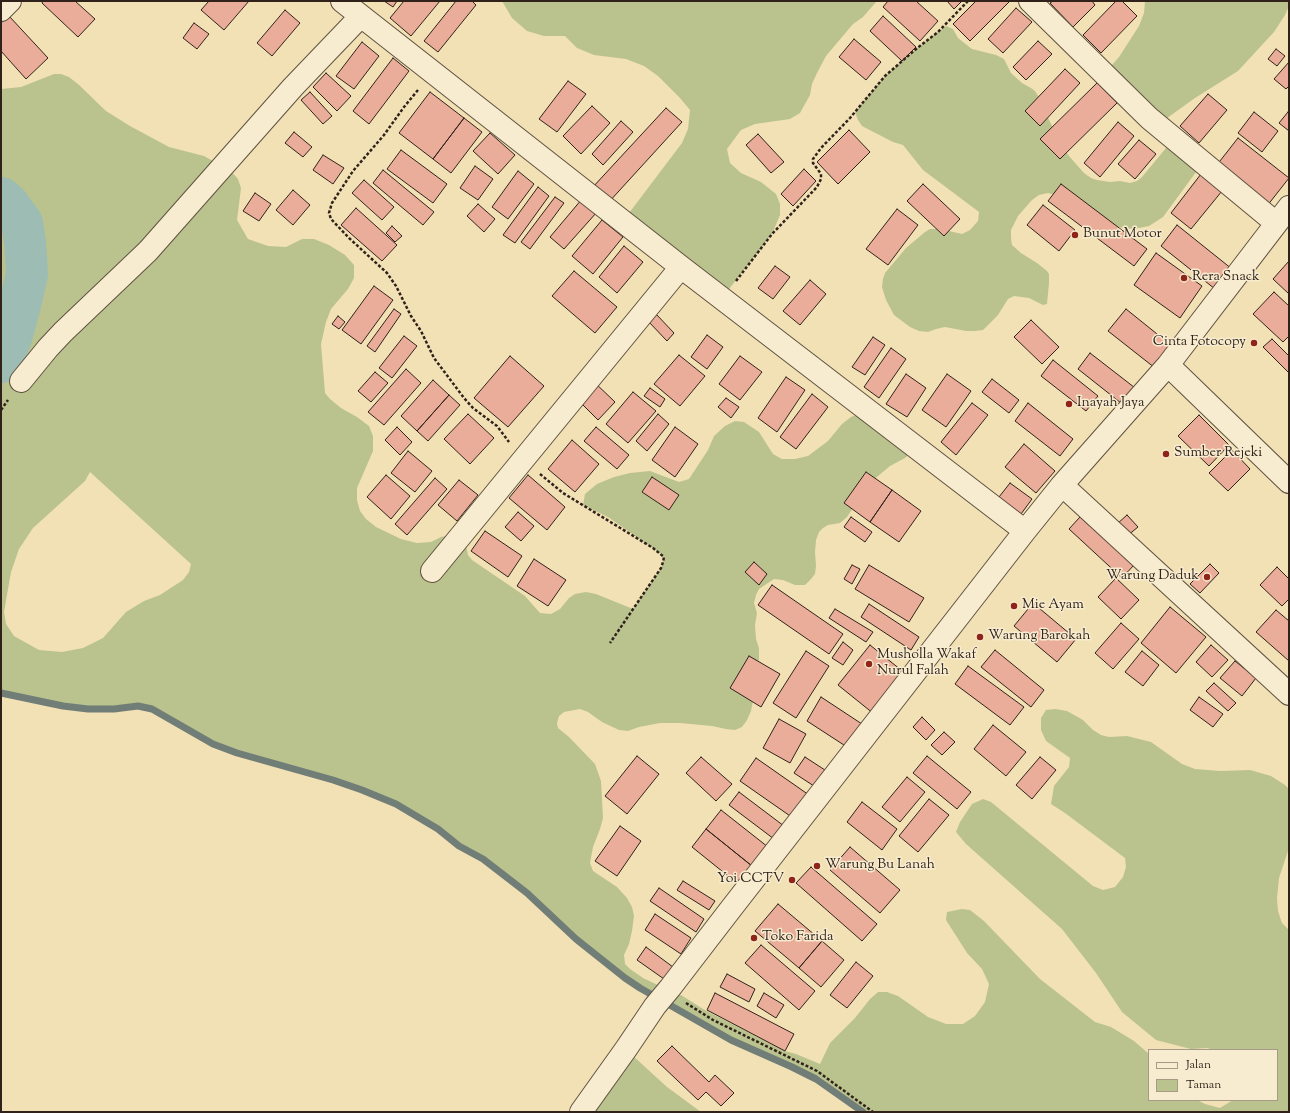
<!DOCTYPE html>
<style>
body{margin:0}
#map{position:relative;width:1290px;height:1113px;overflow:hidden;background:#f2e1b5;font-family:"Sorts Mill Goudy",serif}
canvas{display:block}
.frame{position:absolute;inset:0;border:2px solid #30221b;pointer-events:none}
.legend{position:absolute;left:1148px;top:1049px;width:130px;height:52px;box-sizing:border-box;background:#f7eccf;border:1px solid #a79b87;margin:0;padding:5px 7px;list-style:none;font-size:12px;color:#30221b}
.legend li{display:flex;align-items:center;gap:8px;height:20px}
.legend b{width:20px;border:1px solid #a79b87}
</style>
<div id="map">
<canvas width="1290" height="1113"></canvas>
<div class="frame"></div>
<ul class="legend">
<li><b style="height:5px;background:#f7eccf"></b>Jalan</li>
<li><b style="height:11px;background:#bac38e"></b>Taman</li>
</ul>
</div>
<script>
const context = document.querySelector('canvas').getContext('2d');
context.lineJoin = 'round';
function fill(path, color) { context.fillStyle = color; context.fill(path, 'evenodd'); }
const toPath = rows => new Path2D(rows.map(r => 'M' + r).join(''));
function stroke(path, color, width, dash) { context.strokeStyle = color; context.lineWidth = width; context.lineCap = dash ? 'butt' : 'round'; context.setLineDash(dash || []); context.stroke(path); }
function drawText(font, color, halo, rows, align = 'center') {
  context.font = font + ' "Sorts Mill Goudy",serif'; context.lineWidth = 3; context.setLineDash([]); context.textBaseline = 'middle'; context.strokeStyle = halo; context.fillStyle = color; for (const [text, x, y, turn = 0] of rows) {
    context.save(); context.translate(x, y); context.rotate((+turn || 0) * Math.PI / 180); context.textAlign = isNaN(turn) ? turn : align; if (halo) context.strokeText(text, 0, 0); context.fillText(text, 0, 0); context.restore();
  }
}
fill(toPath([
 [502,1,877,1,863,17,853,24,826,56,817,73,812,84,810,95,800,113,790,119,755,124,741,130,727,149,730,163,741,173,761,182,776,194,780,204,780,215,772,234,722,298,623,221,682,143,688,129,690,110,680,98,658,76,644,66,626,59,594,55,577,48,565,36,544,36,527,31,512,18],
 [1145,1,1289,1,1289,6,1285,15,1274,32,1238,71,1195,98,1163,121,1104,74,1119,57,1139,26,1144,13],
 [946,26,953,29,958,38,972,49,996,55,1004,59,1011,73,1022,83,1031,88,1035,91,1042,102,1049,120,1061,144,1069,156,1084,173,1091,178,1097,180,1110,182,1120,181,1130,183,1137,181,1142,177,1166,148,1170,146,1199,168,1163,217,1149,226,1133,229,1108,226,1065,198,1048,193,1039,195,1032,200,1018,216,1011,230,1011,238,1012,245,1021,253,1037,263,1047,271,1049,274,1049,283,1047,304,1043,305,1029,298,1014,296,1008,299,998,315,983,330,975,331,966,331,945,327,936,329,928,332,919,331,910,327,894,315,886,300,882,287,883,279,885,273,906,248,925,232,930,229,940,229,962,234,970,230,978,221,979,212,923,170,903,145,893,142,862,126,858,120,855,112,885,76,916,49],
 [54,74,61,74,69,77,79,85,106,111,130,126,169,147,204,156,231,171,238,179,241,188,237,220,248,239,268,246,286,247,302,239,314,239,329,245,345,255,354,265,354,278,348,289,331,309,326,322,321,344,325,393,330,399,341,408,357,417,369,426,373,436,373,451,357,488,357,500,360,511,366,519,376,527,401,539,417,543,431,542,441,537,446,536,465,541,468,555,472,560,525,596,540,613,551,614,560,609,569,598,575,594,586,592,596,594,633,609,661,568,663,562,664,557,661,554,608,517,583,505,585,494,597,484,614,477,630,473,650,471,679,482,689,479,708,450,714,436,725,426,735,421,744,422,759,432,773,454,782,459,795,459,808,456,828,441,842,424,851,417,861,413,917,448,905,458,890,466,865,487,857,502,847,517,840,523,828,525,823,528,819,532,816,540,815,552,816,566,815,574,811,579,805,585,795,585,783,580,774,579,759,589,756,595,754,603,757,613,755,625,756,639,759,648,759,668,751,711,747,720,742,727,735,730,726,729,712,726,680,723,660,723,639,727,628,731,619,730,602,722,588,712,580,709,564,712,559,716,557,723,558,728,569,737,595,764,601,781,603,818,600,829,593,847,590,863,593,871,617,887,627,898,632,907,634,916,632,931,629,944,624,955,625,964,630,969,643,978,662,987,670,988,703,1009,785,1051,796,1054,820,1064,830,1043,855,1018,870,999,878,992,887,992,898,996,928,1017,946,1024,963,1024,975,1016,985,1002,989,984,982,969,967,953,946,920,947,912,962,909,970,910,984,921,1040,979,1095,1022,1111,1027,1134,1041,1149,1054,1149,1100,1197,1100,1205,1104,1220,1108,1233,1100,1277,1100,1277,1050,1214,1050,1207,1048,1191,1049,1156,1040,1122,1012,1096,973,1062,929,966,844,956,832,960,822,972,804,983,799,991,802,1093,886,1103,890,1115,887,1123,877,1126,867,1125,858,1065,813,1051,804,1054,786,1069,767,1070,758,1046,741,1041,730,1041,718,1046,710,1055,709,1067,711,1083,720,1093,730,1101,735,1109,737,1127,736,1151,742,1182,764,1195,769,1220,771,1250,770,1271,776,1285,785,1289,789,1289,848,1279,878,1277,898,1278,911,1282,923,1289,930,1289,1112,863,1112,816,1079,792,1067,731,1040,640,988,625,978,576,939,527,893,483,859,459,846,438,829,396,804,362,790,333,780,237,753,213,744,152,709,138,706,114,709,88,709,63,706,1,693,1,89,21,87],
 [90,472,191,564,189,572,183,580,160,595,144,601,126,612,103,638,83,648,62,652,39,650,14,636,6,624,4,612,11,572,19,549,33,528,85,481],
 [632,1055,667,1087,701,1112,576,1112]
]), '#bac38e');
stroke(toPath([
 [1,693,63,706,88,709,114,709,138,706,152,709,213,744,237,753,333,780,362,790,396,804,438,829,459,846,483,859,527,893,576,939,625,978,640,988,731,1040,792,1067,816,1079,863,1112]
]), '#717e77', 7);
stroke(toPath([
 [1,198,8,204,22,223,25,242,27,274,20,305,11,338,1,362]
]), '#9cbcb4', 42);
const building = toPath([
 [43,1,75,1,95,19,78,37,42,3,43,1],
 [209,1,249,1,224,30,201,10,209,1],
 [384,1,397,1,393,7,384,1],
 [404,1,440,1,411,36,390,18,404,1],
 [456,1,472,1,476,5,438,52,424,41,456,1],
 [888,1,916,1,938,21,920,41,883,7,888,1],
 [947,1,962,1,954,9,947,1],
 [976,1,1010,1,970,41,953,24,976,1],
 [1053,1,1092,1,1095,5,1073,27,1050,3,1053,1],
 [1116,1,1122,1,1137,16,1101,53,1083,35,1116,1],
 [1016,8,1032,22,1003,53,988,39,1016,8],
 [285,10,300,23,272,56,257,43,285,10],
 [9,16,48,58,26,79,1,51,1,23,9,16],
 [883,16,916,47,902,61,870,31,883,16],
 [194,23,209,34,197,49,183,38,194,23],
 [854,39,881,62,866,80,839,57,854,39],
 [1038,41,1052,54,1026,80,1013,67,1038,41],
 [362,42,379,56,354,89,336,76,362,42],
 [1276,49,1285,56,1277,66,1268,59,1276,49],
 [393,58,409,71,369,124,353,111,393,58],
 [1289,62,1289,86,1286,89,1274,79,1289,62],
 [1065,69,1080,83,1040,126,1025,111,1065,69],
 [326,73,351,96,337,111,313,87,326,73],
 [568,81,586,94,557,132,539,119,568,81],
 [1097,83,1117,103,1060,159,1040,139,1097,83],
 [310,92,332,116,323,124,301,100,310,92],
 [430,92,464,118,433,159,399,133,430,92],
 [1208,94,1227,110,1199,143,1180,126,1208,94],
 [592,106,610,123,581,154,563,136,592,106],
 [666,108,682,122,608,203,592,188,666,108],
 [1254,112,1278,131,1262,152,1238,133,1254,112],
 [1288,112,1289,113,1289,131,1279,123,1288,112],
 [464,118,482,132,451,173,433,159,464,118],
 [621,121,633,132,603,165,592,154,621,121],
 [1118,122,1134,136,1100,177,1084,163,1118,122],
 [849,130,870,152,838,184,817,162,849,130],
 [294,132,312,147,303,157,285,143,294,132],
 [490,133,515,155,498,174,473,151,490,133],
 [758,134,784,162,771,173,746,145,758,134],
 [1238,138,1289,178,1267,206,1216,166,1238,138],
 [1139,140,1156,154,1135,179,1118,164,1139,140],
 [401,150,447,184,433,203,387,169,401,150],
 [323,155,344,168,333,184,313,170,323,155],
 [475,166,493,179,478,200,460,188,475,166],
 [804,169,816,181,793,206,781,194,804,169],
 [383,170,434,212,423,225,373,183,383,170],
 [518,171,534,184,508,219,492,207,518,171],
 [1201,174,1222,191,1191,229,1171,213,1201,174],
 [364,180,394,207,382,220,352,193,364,180],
 [923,184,960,219,944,236,907,201,923,184],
 [1061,184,1147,249,1134,266,1048,201,1061,184],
 [538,187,549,196,515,243,503,235,538,187],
 [293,190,310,205,293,225,276,210,293,190],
 [255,193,271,204,259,221,243,211,255,193],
 [555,197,564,203,530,249,521,242,555,197],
 [582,199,597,212,564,249,550,237,582,199],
 [478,204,495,219,484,232,467,216,478,204],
 [1043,205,1075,230,1059,251,1027,225,1043,205],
 [356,208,397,245,382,261,341,225,356,208],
 [897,209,918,225,888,265,866,249,897,209],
 [602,220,623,237,593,274,572,256,602,220],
 [1177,225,1232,269,1215,289,1161,246,1177,225],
 [392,226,402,236,395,242,386,233,392,226],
 [624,246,643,262,617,293,599,277,624,246],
 [1156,253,1202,286,1180,318,1134,285,1156,253],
 [1289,261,1289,294,1273,279,1289,261],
 [775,266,790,277,773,299,758,288,775,266],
 [574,271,617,307,595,333,552,296,574,271],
 [810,280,826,294,800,325,783,311,810,280],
 [374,286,393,300,361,344,342,330,374,286],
 [1274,292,1289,306,1289,336,1283,342,1253,314,1274,292],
 [394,309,401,314,375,352,367,346,394,309],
 [1126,309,1172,346,1155,368,1108,331,1126,309],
 [656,314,674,333,667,341,648,321,656,314],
 [338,316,345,322,339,329,332,324,338,316],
 [1031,320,1059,347,1042,364,1014,337,1031,320],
 [707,335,723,347,707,369,691,357,707,335],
 [404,336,417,346,392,378,379,368,404,336],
 [873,337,885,345,865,375,852,367,873,337],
 [1272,339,1289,356,1289,373,1263,347,1272,339],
 [891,348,906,359,879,398,864,387,891,348],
 [1090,353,1139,391,1126,407,1078,369,1090,353],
 [679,355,705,376,680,406,654,384,679,355],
 [510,356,544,386,508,427,474,398,510,356],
 [740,356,762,372,740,400,719,384,740,356],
 [1053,360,1098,396,1086,411,1041,376,1053,360],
 [406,369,421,383,384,425,368,412,406,369],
 [375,372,388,383,371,402,358,391,375,372],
 [906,374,926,388,907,417,886,404,906,374],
 [947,374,971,391,946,427,922,410,947,374],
 [786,377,805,390,777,432,758,418,786,377],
 [992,379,1019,400,1009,413,982,392,992,379],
 [433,380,449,395,417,431,401,416,433,380],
 [592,380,615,402,598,420,575,397,592,380],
 [650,388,665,399,660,407,644,396,650,388],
 [633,392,656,411,628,443,606,424,633,392],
 [812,394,828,407,796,449,780,437,812,394],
 [449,395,460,405,428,441,417,431,449,395],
 [726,398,739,407,731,418,718,407,726,398],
 [972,403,988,415,956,455,941,442,972,403],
 [1028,403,1073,439,1060,456,1015,421,1028,403],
 [468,414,494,438,470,464,444,439,468,414],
 [658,414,669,424,647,451,636,441,658,414],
 [1199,415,1229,445,1209,466,1178,436,1199,415],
 [397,427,412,442,400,455,385,440,397,427],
 [596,427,629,455,617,469,584,441,596,427],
 [675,427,698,444,675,477,652,460,675,427],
 [572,440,599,464,575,492,548,469,572,440],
 [1024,444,1055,471,1036,493,1005,467,1024,444],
 [1232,450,1250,469,1228,491,1209,473,1232,450],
 [408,451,432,471,415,492,391,473,408,451],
 [866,472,892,490,870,522,844,503,866,472],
 [386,475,410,496,391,519,367,497,386,475],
 [528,475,565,507,547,530,509,498,528,475],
 [652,477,679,495,669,510,642,492,652,477],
 [435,478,447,489,407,535,395,524,435,478],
 [459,480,478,495,457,521,438,505,459,480],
 [1010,483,1032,499,1021,514,999,497,1010,483],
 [892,490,921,511,899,542,870,522,892,490],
 [518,512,534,526,521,541,505,527,518,512],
 [1127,515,1138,527,1127,536,1117,524,1127,515],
 [851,517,872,532,865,542,844,527,851,517],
 [1080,517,1134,565,1122,578,1069,529,1080,517],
 [485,531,522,556,508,577,471,551,485,531],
 [534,559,566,580,548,606,517,586,534,559],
 [754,562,767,574,759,585,745,572,754,562],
 [1210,564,1219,573,1200,593,1190,584,1210,564],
 [852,565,860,569,852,584,844,579,852,565],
 [869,565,924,598,909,622,855,589,869,565],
 [1277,567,1289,579,1289,599,1282,606,1260,585,1277,567],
 [1116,578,1139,600,1121,619,1098,597,1116,578],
 [772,585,843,634,829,654,758,605,772,585],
 [1033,603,1076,639,1057,662,1014,626,1033,603],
 [869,604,919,637,911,650,861,617,869,604],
 [1170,607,1206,637,1176,673,1141,643,1170,607],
 [835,609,873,632,866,642,829,618,835,609],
 [1276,610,1289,621,1289,661,1256,632,1276,610],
 [1121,623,1139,639,1113,669,1095,653,1121,623],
 [843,642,853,650,843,665,832,658,843,642],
 [870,645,906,674,874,714,838,685,870,645],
 [1211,645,1228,660,1212,677,1196,662,1211,645],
 [995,650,1044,690,1031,707,981,667,995,650],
 [806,651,829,666,796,718,773,703,806,651],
 [1142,651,1159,665,1143,686,1125,672,1142,651],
 [749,656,780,674,761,707,730,688,749,656],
 [1235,661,1256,678,1242,696,1220,678,1235,661],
 [968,666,1024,707,1010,725,955,684,968,666],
 [1214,683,1236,703,1228,711,1206,691,1214,683],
 [821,697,862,724,847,747,807,721,821,697],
 [1199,697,1223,714,1213,727,1190,710,1199,697],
 [922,717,935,730,926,740,913,727,922,717],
 [779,719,806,734,790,763,763,748,779,719],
 [993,725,1026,752,1006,776,974,749,993,725],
 [944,732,955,742,942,755,931,745,944,732],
 [637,756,659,774,627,814,605,796,637,756],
 [927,756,971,792,957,809,913,773,927,756],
 [701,757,732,784,716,801,686,773,701,757],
 [805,757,828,772,817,788,794,773,805,757],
 [1040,757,1056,770,1032,799,1016,785,1040,757],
 [756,758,809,795,793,818,740,781,756,758],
 [907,777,925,792,900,822,882,807,907,777],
 [739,792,784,826,774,839,729,805,739,792],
 [929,799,949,815,918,852,899,836,929,799],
 [862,802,897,829,882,850,847,822,862,802],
 [721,810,768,847,752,866,706,829,721,810],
 [620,826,641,841,617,876,595,861,620,826],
 [706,829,752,866,738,884,692,847,706,829],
 [850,847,900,890,880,913,830,870,850,847],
 [811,867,877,924,862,941,796,883,811,867],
 [683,881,715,901,709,910,677,890,683,881],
 [659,888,704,919,696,932,650,901,659,888],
 [778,904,822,941,799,968,755,931,778,904],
 [655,914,691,938,681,954,645,930,655,914],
 [822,941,844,960,821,987,799,968,822,941],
 [761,945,815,991,799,1010,745,963,761,945],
 [646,947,673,967,664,979,637,960,646,947],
 [856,962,873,976,847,1008,830,995,856,962],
 [727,974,755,989,749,1002,720,987,727,974],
 [715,993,794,1034,785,1051,707,1010,715,993],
 [764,993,784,1005,776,1018,757,1006,764,993],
 [672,1046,709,1082,715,1075,734,1093,721,1106,706,1092,698,1100,657,1061,672,1046]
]);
fill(building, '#eaad99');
stroke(building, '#30221b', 1);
const minor = toPath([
 [342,1,681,267,1025,531],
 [1030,1,1149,118,1276,223],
 [1,10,10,1],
 [1168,365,1289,482],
 [21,381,48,348,63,332,148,251,293,87,361,16],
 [1062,485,1289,694],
 [432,571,681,267],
 [581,1112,626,1049,655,1006,670,988,730,910,1025,531,1062,485,1168,365,1289,207]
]);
stroke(minor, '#605242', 24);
stroke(toPath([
 [418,90,404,107,384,135,353,171,332,203,329,213,331,219,349,238,387,273,396,286,411,316,421,331,434,358,464,398,473,408,497,426,509,442],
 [736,281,772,234,817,187,821,179,821,174,813,163,813,159,821,148,850,118,885,76,916,49,938,32,968,1],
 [1,410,8,400],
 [540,474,563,493,653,548,664,557,663,562,661,568,610,643],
 [686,1003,713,1020,817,1071,873,1112]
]), '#30221b', 2.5, [3, 2]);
stroke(minor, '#f7eccf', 22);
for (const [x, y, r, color] of [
 [1075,235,4,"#8f2418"],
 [1184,278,4,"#8f2418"],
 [1254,343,4,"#8f2418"],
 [1069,404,4,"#8f2418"],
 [1166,454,4,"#8f2418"],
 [1207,577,4,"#8f2418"],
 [1014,606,4,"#8f2418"],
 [980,637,4,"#8f2418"],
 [869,664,4,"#8f2418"],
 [817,866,4,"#8f2418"],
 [792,880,4,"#8f2418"],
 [754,938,4,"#8f2418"]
]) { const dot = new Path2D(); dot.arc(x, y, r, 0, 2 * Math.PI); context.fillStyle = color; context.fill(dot); stroke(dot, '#f7eccf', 1.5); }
drawText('14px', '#30221b', '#f7eccf', [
 ["Bunut Motor",1083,235],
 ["Rera Snack",1192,278],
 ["Cinta Fotocopy",1246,343,"right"],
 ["Inayah Jaya",1077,404],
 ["Sumber Rejeki",1174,454],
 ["Warung Daduk",1199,577,"right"],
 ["Mie Ayam",1022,606],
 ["Warung Barokah",988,637],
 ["Musholla Wakaf",877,656],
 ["Nurul Falah",877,672],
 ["Warung Bu Lanah",825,866],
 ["Yoi CCTV",784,880,"right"],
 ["Toko Farida",762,938]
], 'left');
</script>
